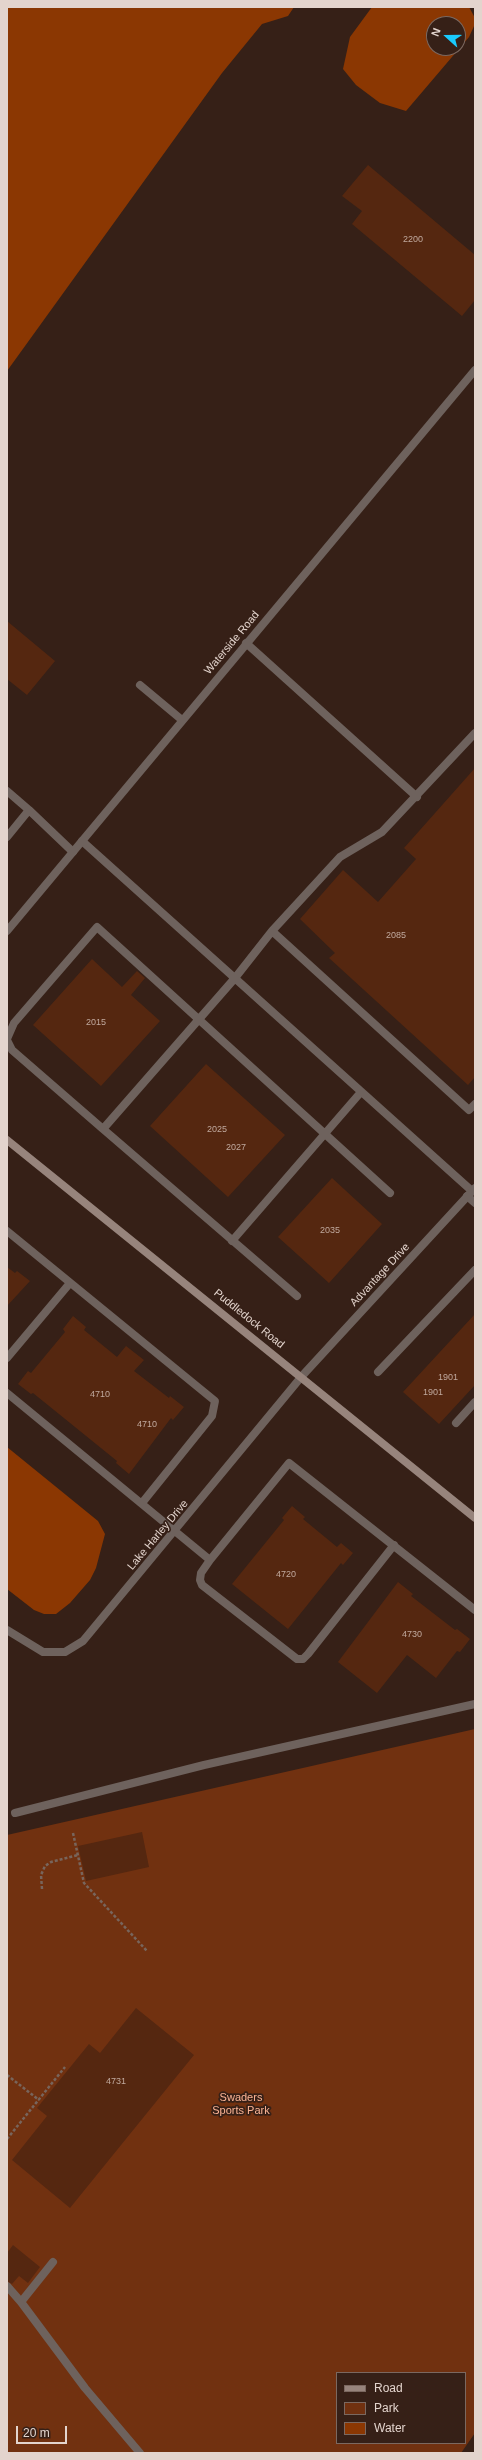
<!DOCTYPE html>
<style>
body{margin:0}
#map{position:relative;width:482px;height:2460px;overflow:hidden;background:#362017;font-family:Arial,sans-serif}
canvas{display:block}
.frame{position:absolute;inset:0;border:8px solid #e3d4cd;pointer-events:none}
.legend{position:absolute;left:336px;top:2372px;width:130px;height:72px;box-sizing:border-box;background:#362017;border:1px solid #7b6860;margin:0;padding:5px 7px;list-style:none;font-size:12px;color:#e3d4cd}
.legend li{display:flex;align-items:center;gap:8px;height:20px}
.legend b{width:20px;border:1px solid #7b6860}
.north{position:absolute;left:426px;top:16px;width:40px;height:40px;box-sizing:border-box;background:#362017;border:1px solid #7b6860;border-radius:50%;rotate:291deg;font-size:11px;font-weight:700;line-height:16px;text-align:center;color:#e3d4cd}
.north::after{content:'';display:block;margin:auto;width:14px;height:18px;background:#1acafc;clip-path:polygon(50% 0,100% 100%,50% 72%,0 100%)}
.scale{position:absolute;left:16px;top:2426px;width:51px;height:18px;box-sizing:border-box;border:2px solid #e3d4cd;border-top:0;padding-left:5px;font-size:12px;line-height:14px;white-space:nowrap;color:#e3d4cd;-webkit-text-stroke:3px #362017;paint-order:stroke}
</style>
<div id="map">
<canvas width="482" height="2460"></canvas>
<div class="frame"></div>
<ul class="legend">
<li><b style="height:5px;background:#97847c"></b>Road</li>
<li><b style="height:11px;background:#713110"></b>Park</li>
<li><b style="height:11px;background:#8b3702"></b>Water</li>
</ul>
<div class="north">N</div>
<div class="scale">20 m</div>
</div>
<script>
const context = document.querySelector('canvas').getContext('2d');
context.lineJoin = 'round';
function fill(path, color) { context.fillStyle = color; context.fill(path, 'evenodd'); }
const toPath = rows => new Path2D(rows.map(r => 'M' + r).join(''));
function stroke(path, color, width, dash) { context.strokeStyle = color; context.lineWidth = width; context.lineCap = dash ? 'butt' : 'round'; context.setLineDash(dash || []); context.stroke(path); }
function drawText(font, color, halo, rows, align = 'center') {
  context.font = font + ' Arial,sans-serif'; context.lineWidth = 3.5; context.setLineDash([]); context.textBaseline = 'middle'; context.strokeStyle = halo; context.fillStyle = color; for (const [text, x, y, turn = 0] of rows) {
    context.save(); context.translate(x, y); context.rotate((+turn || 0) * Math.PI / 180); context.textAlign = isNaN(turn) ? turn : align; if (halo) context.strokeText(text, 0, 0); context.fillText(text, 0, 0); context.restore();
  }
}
fill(toPath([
 [475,1729,475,2433,461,2453,7,2453,7,1835],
 [337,2373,465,2373,465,2443,337,2443]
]), '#713110');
fill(toPath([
 [7,7,294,7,288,16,262,24,222,73,7,371],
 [372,7,469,7,475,18,475,24,469,37,406,111,380,103,356,85,343,69,350,37],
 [434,24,458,24,458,48,434,48],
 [7,1447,98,1521,105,1534,96,1568,90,1580,70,1603,56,1614,44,1614,34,1610,7,1589]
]), '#8b3702');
fill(toPath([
 [368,165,475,255,475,300,462,316,352,224,362,211,342,196],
 [7,621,55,661,27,695,7,679],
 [475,768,475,1077,468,1085,329,958,335,953,300,919,343,870,378,902,416,859,404,848],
 [92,959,122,987,137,971,145,978,131,995,160,1021,101,1086,33,1025],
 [206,1064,285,1135,228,1197,150,1126],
 [332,1178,382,1224,329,1283,278,1237],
 [7,1267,15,1273,17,1271,30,1281,7,1306],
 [475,1314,475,1385,439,1424,403,1392],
 [73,1316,86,1327,84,1330,117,1357,126,1346,144,1360,134,1371,169,1398,170,1396,184,1407,173,1420,171,1418,129,1474,116,1463,117,1461,33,1393,31,1394,18,1384,28,1371,31,1373,65,1332,63,1329],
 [292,1506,305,1517,303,1519,337,1547,341,1543,353,1553,343,1565,341,1563,288,1629,232,1584,284,1520,282,1518],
 [398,1582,413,1594,411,1596,455,1630,457,1629,470,1639,460,1652,457,1651,436,1678,407,1655,377,1693,338,1662],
 [142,1832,149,1867,86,1881,78,1846],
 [136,2008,194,2055,70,2208,12,2160,47,2116,37,2108,89,2044,100,2053],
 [13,2245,40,2267,28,2283,19,2276,12,2284,7,2281,7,2253]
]), '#552710');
stroke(toPath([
 [73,1833,84,1883,147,1951],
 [42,1889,41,1875,45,1866,51,1862,78,1855],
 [7,2075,39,2100],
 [7,2139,65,2067]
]), '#78655c', 2.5, [3, 2]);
stroke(toPath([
 [246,643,417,797],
 [140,685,182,720],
 [7,791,29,810],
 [7,837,29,810,73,852],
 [82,841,472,1191],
 [272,931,469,1110,475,1104],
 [7,1039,14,1023,97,927,390,1193],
 [7,1040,12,1050,103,1129],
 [467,1196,475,1203],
 [7,1231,215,1401,212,1416,142,1503],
 [232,1241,361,1092],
 [297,1296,103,1129,235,978,272,931,340,857,382,832,475,733],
 [7,1358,70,1283],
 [378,1372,475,1270],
 [7,1393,210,1560,201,1573,200,1580,202,1585,297,1659,303,1659,308,1654,394,1545],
 [456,1423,475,1402],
 [210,1560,289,1463,475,1610],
 [15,1813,204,1765,475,1704]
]), '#6e625d', 8);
stroke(toPath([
 [7,2286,21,2302,85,2388,140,2453],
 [21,2302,53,2262]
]), '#6e625d', 8);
stroke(toPath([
 [7,931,475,370],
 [7,1630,43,1652,65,1652,83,1641,302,1376,475,1188]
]), '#6e625d', 8);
stroke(toPath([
 [7,1140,475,1518]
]), '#97847c', 8);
drawText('9px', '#c0a99e', null, [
 ["2200",413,240],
 ["2085",396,936],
 ["2015",96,1023],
 ["2025",217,1130],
 ["2027",236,1148],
 ["2035",330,1231],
 ["1901",448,1378],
 ["1901",433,1393],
 ["4710",100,1395],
 ["4710",147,1425],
 ["4720",286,1575],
 ["4730",412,1635],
 ["4731",116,2082]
]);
drawText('11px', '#e3d4cd', '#362017', [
 ["Waterside Road",232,643,-50],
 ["Advantage Drive",380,1275,-47],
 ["Puddledock Road",249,1319,39],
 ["Lake Harley Drive",158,1535,-50]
]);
drawText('11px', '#fcb495', '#362017', [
 ["Swaders",241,2098],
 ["Sports Park",241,2111]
]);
</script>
